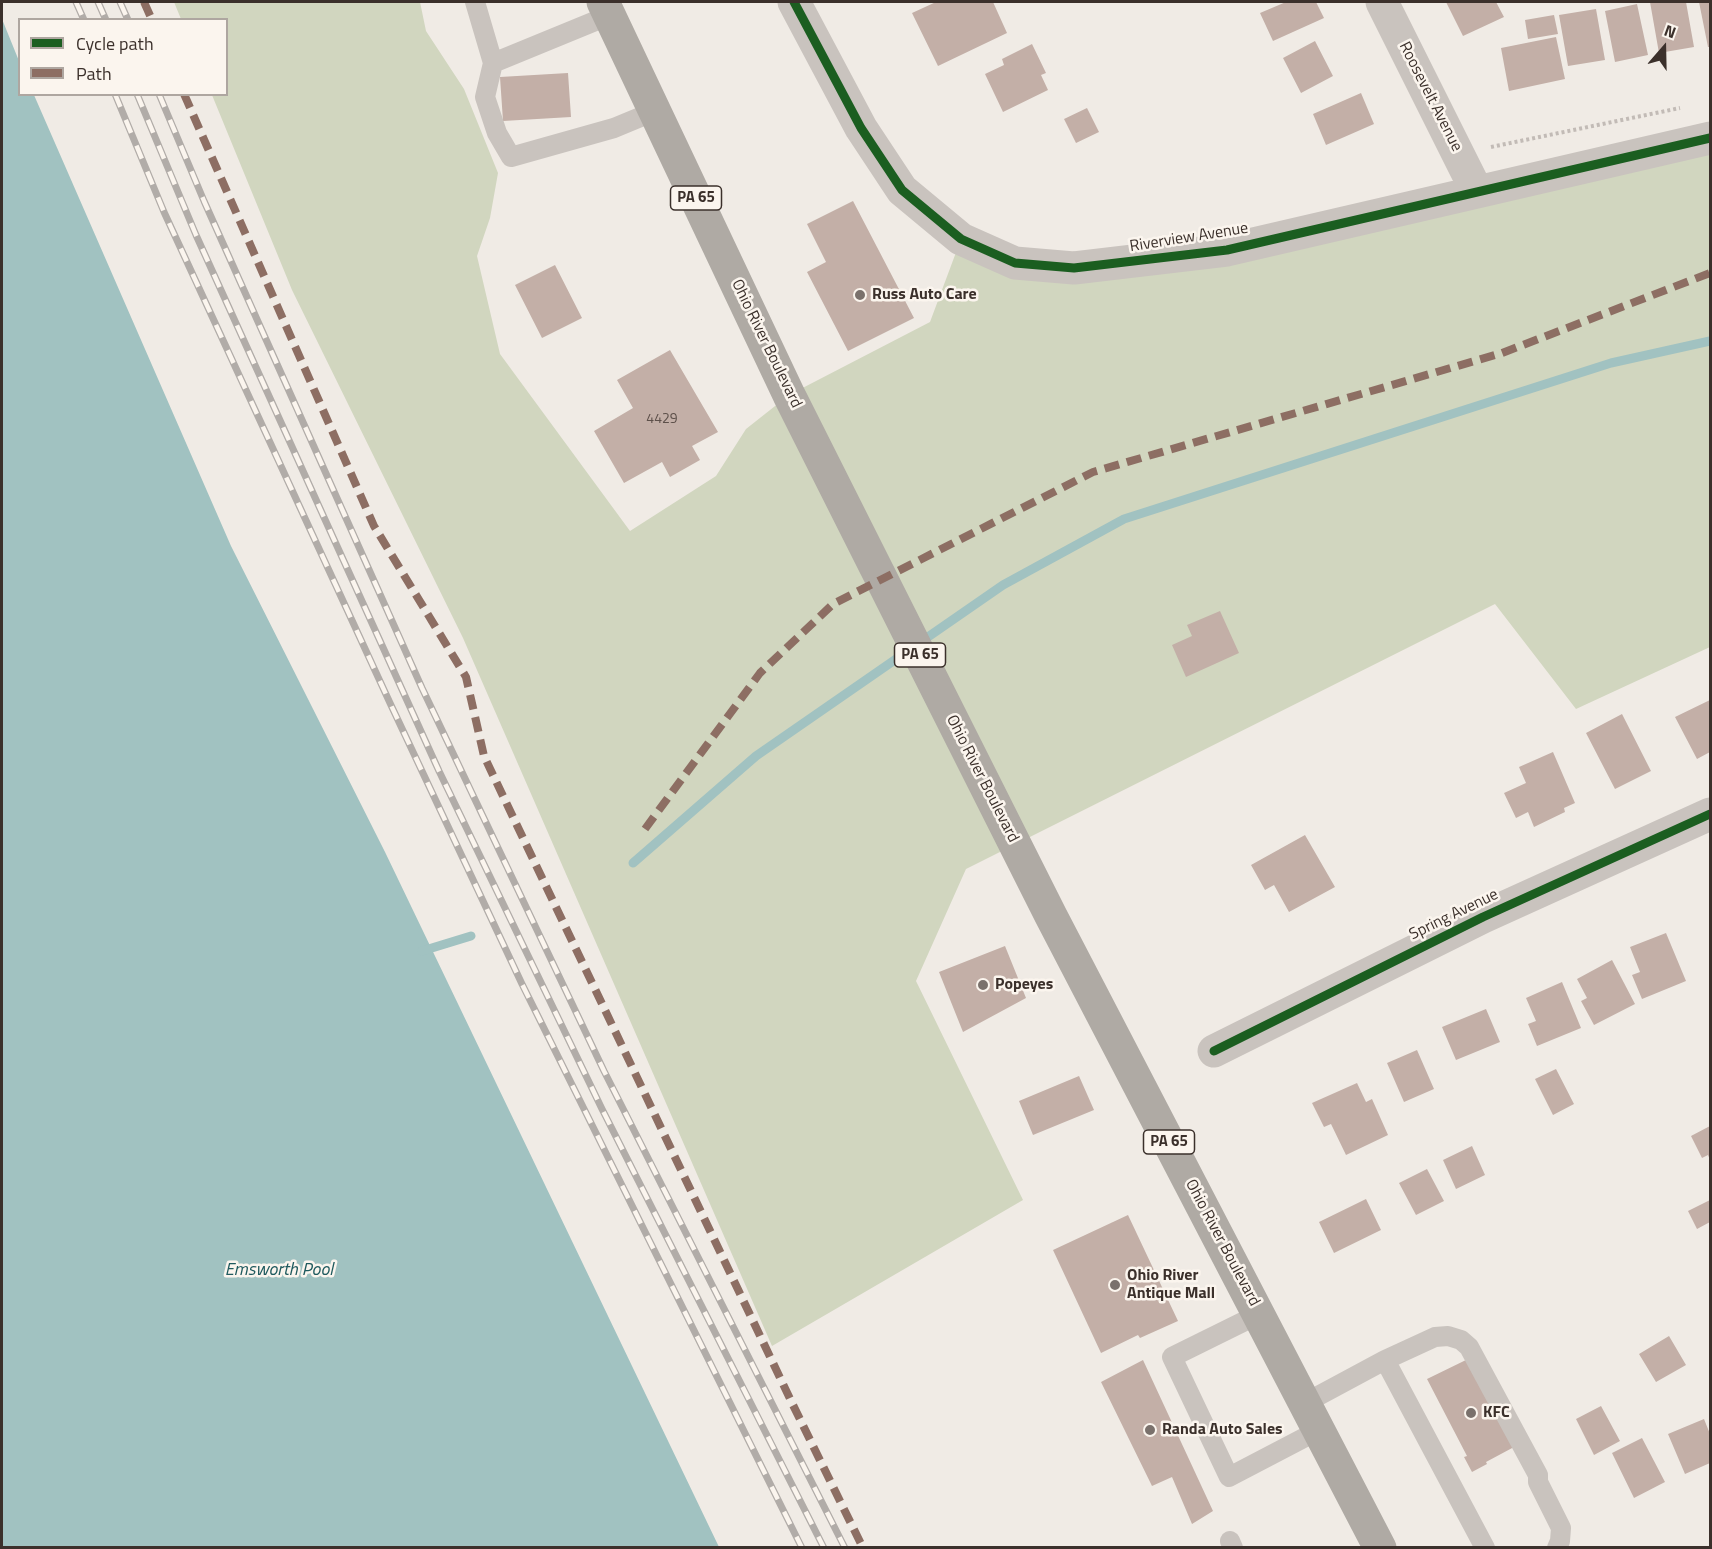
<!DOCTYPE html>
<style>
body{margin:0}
#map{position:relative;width:1712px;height:1549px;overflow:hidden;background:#f0ebe5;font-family:"Titillium Web",sans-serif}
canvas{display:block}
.frame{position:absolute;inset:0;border:3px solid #3b302b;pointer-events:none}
.legend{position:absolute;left:18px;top:18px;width:210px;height:78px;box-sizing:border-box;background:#fbf5ee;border:2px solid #aea6a0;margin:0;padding:8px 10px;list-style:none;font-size:18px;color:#3b302b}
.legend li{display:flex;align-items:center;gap:12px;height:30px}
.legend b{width:30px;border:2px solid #aea6a0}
.north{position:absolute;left:1634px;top:18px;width:60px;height:60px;-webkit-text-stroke:4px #fbf5ee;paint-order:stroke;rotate:20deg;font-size:16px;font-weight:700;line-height:24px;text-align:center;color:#3b302b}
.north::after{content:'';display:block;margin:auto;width:21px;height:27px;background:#3b302b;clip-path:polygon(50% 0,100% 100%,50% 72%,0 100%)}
</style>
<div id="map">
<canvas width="1712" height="1549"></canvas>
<div class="frame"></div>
<ul class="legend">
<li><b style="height:8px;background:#1b5e20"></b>Cycle path</li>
<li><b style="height:8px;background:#8d6e63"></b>Path</li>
</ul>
<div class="north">N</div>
</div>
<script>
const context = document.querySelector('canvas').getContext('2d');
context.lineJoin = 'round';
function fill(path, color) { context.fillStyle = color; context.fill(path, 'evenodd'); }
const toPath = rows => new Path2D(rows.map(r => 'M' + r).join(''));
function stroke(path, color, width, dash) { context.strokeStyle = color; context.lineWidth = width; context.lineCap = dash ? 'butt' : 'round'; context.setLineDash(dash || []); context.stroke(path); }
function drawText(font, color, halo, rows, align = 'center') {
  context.font = font + ' "Titillium Web",sans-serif'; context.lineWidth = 5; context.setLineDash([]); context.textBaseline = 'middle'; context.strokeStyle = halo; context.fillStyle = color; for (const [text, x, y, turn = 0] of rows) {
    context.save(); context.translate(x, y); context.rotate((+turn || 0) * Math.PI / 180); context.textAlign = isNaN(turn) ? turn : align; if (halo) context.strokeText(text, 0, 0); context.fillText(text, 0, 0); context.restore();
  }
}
fill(toPath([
 [174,2,420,2,426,31,464,89,498,173,490,218,477,256,500,354,630,531,716,476,746,429,789,395,930,322,961,239,1074,268,1710,138,1710,647,1576,709,1495,604,966,869,916,981,1023,1200,772,1346,463,638,292,290,212,95,226,94,226,20,181,19]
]), '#d1d6bf');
fill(toPath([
 [2,19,19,61,20,94,34,95,231,546,385,852,719,1547,2,1547]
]), '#a1c2c1');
stroke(toPath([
 [633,863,756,756,1003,585,1124,519,1611,363,1710,341],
 [422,951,471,936]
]), '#a1c2c1', 9);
fill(toPath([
 [936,2,993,2,1007,33,938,66,912,13],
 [1286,2,1316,2,1324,18,1273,41,1260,13],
 [1446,2,1496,2,1504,17,1463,36],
 [1650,2,1686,2,1694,47,1659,53],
 [1699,2,1710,2,1710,47,1708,47],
 [1637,4,1648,55,1615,62,1605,11],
 [1596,9,1605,60,1568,66,1559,15],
 [1554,15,1558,34,1528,39,1525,20],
 [1556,37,1565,79,1509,91,1501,48],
 [1315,41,1333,76,1301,93,1283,58],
 [1032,44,1046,73,1041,75,1048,90,1003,112,985,74,1004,65,1002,59],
 [568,73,571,117,503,121,500,77],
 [1361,93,1374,124,1326,145,1313,114],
 [1087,108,1099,132,1076,143,1064,119],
 [853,201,914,318,848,351,807,272,826,262,807,224],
 [555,265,582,318,542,338,515,285],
 [670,350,718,432,692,446,700,460,670,477,662,462,624,483,594,431,633,408,617,380],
 [1220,611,1239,653,1186,677,1172,645,1192,636,1187,625],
 [1710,700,1710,752,1697,759,1675,717],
 [1622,714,1651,771,1615,789,1586,733],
 [1553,752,1575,803,1564,808,1565,812,1534,827,1528,812,1516,818,1504,793,1526,783,1519,767],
 [1305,835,1335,887,1289,912,1274,885,1265,890,1251,865],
 [1666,933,1686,981,1642,999,1632,975,1640,972,1630,947],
 [1005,946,1026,998,963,1032,939,972],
 [1612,960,1635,1004,1594,1025,1581,1001,1587,998,1577,979],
 [1562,982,1581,1028,1537,1046,1528,1024,1536,1021,1526,998],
 [1486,1009,1500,1042,1456,1060,1442,1027],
 [1417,1050,1434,1089,1404,1102,1387,1063],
 [1556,1069,1574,1104,1553,1115,1535,1079],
 [1079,1076,1094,1110,1033,1135,1019,1101],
 [1357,1083,1366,1102,1372,1099,1388,1135,1346,1155,1331,1124,1324,1127,1312,1103],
 [1710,1126,1710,1160,1708,1155,1702,1158,1691,1136],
 [1472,1146,1485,1175,1456,1189,1443,1160],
 [1427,1169,1444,1201,1416,1215,1399,1183],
 [1366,1199,1381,1230,1334,1253,1319,1222],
 [1710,1200,1710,1222,1697,1229,1688,1211],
 [1128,1215,1178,1321,1140,1338,1138,1335,1101,1353,1053,1250],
 [1669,1336,1686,1365,1656,1382,1639,1354],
 [1468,1359,1514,1447,1486,1462,1487,1464,1472,1472,1464,1457,1467,1456,1427,1379],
 [1143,1360,1213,1511,1192,1524,1172,1477,1152,1486,1101,1382],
 [1601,1406,1620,1441,1594,1455,1576,1419],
 [1704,1419,1710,1434,1710,1463,1685,1474,1668,1434],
 [1642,1438,1665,1482,1634,1498,1612,1453]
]), '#c3afa7');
stroke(toPath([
 [1491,147,1680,108]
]), '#c2bbb6', 4, [3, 3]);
stroke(toPath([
 [475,2,493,63,610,15],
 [493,63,485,97,497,133,511,157,614,128,655,111],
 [1259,1314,1172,1357,1229,1477,1319,1430],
 [1385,1360,1435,1337,1448,1336,1461,1340,1469,1347,1538,1475,1538,1482,1561,1528,1560,1541,1557,1548],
 [1305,1403,1385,1360,1485,1548],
 [1230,1541,1233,1548]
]), '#c9c3be', 20);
stroke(toPath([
 [794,2,861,128,902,190,961,239,1015,263,1074,268,1227,250,1710,138],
 [1382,2,1477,192],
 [1214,1051,1483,917,1710,814]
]), '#c9c3be', 33);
stroke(toPath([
 [603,2,789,395,1051,916,1380,1548]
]), '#afaaa4', 33);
const rail = toPath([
 [76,2,84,20],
 [98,2,106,20],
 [120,2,128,20],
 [115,94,164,212,390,703,522,984,802,1548],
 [137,94,196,235,439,771,602,1109,824,1548],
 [159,94,204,201,422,688,604,1071,845,1548]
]);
stroke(rail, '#b1aca8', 7);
stroke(rail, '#fbf5ee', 4.5, [14]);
stroke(toPath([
 [144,2,152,20],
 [184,94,374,526,466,677,484,756,793,1405,863,1548],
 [645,829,760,673,833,604,1093,472,1502,353,1710,273]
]), '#8d6e63', 8, [15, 8]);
stroke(toPath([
 [794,2,861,128,902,190,961,239,1015,263,1074,268,1227,250,1710,138],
 [1214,1051,1483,917,1710,814]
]), '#1b5e20', 9);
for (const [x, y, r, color] of [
 [860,295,6,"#7a716c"],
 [983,985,6,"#7a716c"],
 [1115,1285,6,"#7a716c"],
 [1471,1413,6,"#7a716c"],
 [1150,1430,6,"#7a716c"]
]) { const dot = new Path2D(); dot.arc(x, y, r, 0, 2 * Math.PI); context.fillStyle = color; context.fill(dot); stroke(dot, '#fbf5ee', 2); }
drawText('14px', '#5d504a', null, [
 ["4429",662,420]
]);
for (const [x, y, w] of [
 [696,198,51],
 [920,655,51],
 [1169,1142,51]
]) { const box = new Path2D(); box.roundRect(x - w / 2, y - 12, w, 24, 4.5); context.fillStyle = '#fbf5ee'; context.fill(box); stroke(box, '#3b302b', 1.5); }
drawText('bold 15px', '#3b302b', null, [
 ["PA 65",696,198],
 ["PA 65",920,655],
 ["PA 65",1169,1142]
]);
drawText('16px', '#3b302b', '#fbf5ee', [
 ["Roosevelt Avenue",1430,97,63],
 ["Riverview Avenue",1189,238,-9],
 ["Ohio River Boulevard",766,344,64],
 ["Ohio River Boulevard",982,779,63],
 ["Spring Avenue",1454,915,-26],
 ["Ohio River Boulevard",1222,1243,62]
]);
drawText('bold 16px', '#3b302b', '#fbf5ee', [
 ["Russ Auto Care",872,295],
 ["Popeyes",995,985],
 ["Ohio River",1127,1276],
 ["Antique Mall",1127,1294],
 ["KFC",1483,1413],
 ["Randa Auto Sales",1162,1430]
], 'left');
drawText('italic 18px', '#1f5a5e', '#fbf5ee', [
 ["Emsworth Pool",279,1271]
]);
</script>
